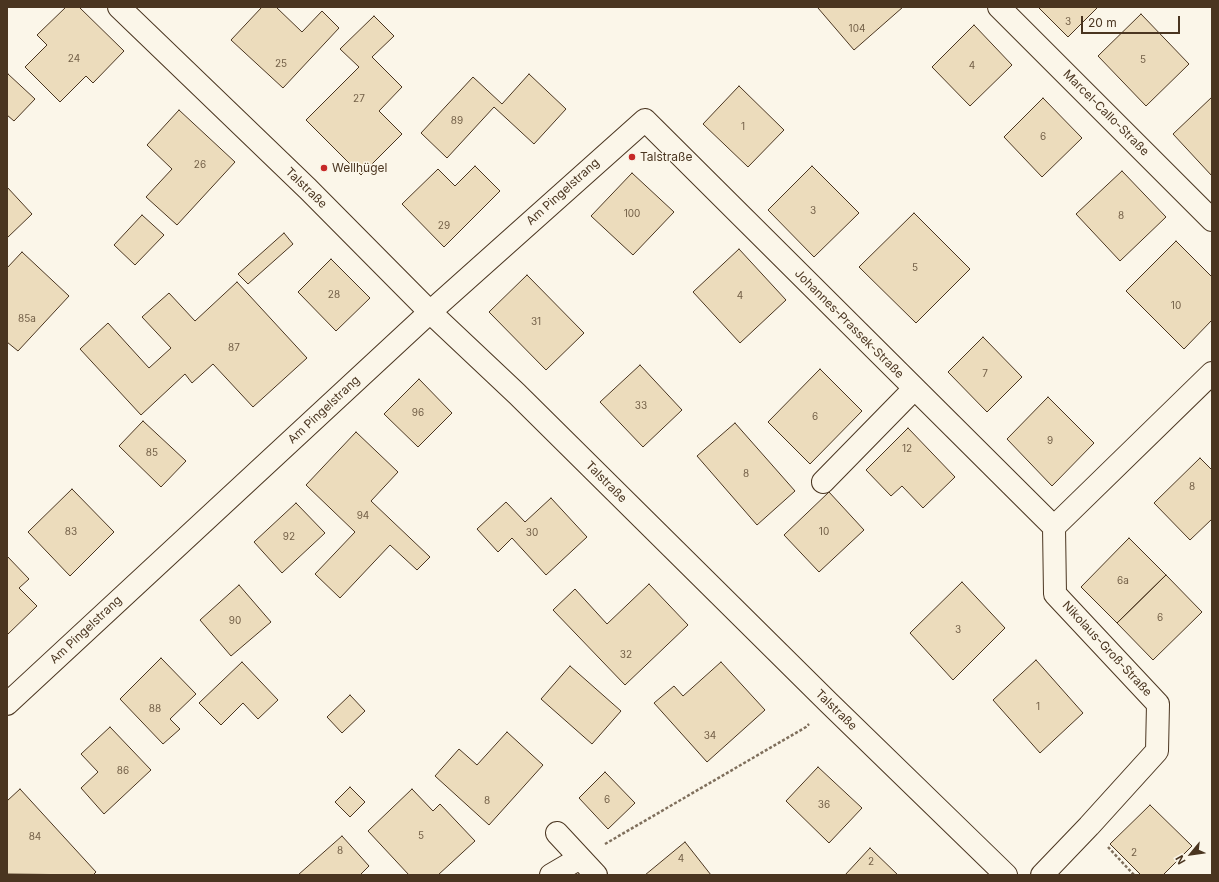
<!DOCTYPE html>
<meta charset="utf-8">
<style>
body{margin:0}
#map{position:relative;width:1219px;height:882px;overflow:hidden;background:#fbf6e9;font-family:Inter,sans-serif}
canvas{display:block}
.frame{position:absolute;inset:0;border:8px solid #4a3520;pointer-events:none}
.north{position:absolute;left:1171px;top:834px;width:40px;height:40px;-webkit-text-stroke:3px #fbf6e9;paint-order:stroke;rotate:241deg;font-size:11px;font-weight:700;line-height:16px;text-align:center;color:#4a3520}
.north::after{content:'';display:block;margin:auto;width:14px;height:18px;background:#4a3520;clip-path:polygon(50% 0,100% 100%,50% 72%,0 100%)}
.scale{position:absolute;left:1081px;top:16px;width:99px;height:18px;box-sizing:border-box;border:2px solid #4a3520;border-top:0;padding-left:5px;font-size:12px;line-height:14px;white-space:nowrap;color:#4a3520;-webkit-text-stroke:3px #fbf6e9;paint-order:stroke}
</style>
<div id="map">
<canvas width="1219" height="882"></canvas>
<div class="frame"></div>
<div class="north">N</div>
<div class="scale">20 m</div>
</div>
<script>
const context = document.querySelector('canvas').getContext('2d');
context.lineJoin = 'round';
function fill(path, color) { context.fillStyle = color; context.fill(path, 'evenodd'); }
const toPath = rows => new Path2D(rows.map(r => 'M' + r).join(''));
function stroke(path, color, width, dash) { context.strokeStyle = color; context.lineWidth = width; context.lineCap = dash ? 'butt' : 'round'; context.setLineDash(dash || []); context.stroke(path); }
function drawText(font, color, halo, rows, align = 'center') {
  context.font = font + ' Inter,sans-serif'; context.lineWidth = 3; context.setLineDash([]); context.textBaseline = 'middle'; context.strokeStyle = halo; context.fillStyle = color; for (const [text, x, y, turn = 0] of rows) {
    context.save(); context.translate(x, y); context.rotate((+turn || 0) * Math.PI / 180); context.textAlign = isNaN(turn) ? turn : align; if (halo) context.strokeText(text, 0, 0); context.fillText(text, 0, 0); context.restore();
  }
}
const building = toPath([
 [66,7,79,7,124,51,93,83,86,76,60,102,25,67,47,45,37,35,66,7],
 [262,7,276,7,302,32,322,11,339,28,283,88,231,40,262,7],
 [819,7,903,7,854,50,818,8,819,7],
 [1038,7,1098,7,1068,37,1038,7],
 [1141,14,1189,64,1146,106,1098,56,1141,14],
 [374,16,394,36,372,57,402,87,379,111,402,134,361,175,306,120,359,67,340,49,374,16],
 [974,25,1012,65,970,106,932,67,974,25],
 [8,74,35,99,14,121,7,115,7,75,8,74],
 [529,74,566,109,534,144,494,107,447,158,421,133,473,77,502,104,529,74],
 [739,86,784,130,748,167,703,124,739,86],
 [1212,97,1212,176,1173,134,1212,97],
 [1043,98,1082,138,1042,177,1004,137,1043,98],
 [179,110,235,162,177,225,146,197,172,169,147,145,179,110],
 [475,166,500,191,444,247,402,204,438,169,455,186,475,166],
 [812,166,859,213,814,257,768,210,812,166],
 [1122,171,1166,217,1120,261,1076,214,1122,171],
 [632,173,674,212,633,255,591,216,632,173],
 [7,187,32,214,7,238,7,187],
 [914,213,970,269,916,323,859,267,914,213],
 [142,215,164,235,135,265,114,245,142,215],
 [284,233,293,244,248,284,238,274,284,233],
 [1176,241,1212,277,1212,320,1184,349,1126,291,1176,241],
 [739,249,786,300,740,343,693,292,739,249],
 [22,252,69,296,18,351,7,342,7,268,22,252],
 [331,259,370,298,336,331,298,292,331,259],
 [527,275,584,333,546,370,489,312,527,275],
 [237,282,307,358,253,407,213,364,192,383,185,374,141,415,80,349,108,323,149,368,171,348,142,317,169,293,195,321,237,282],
 [983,337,1022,377,987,412,948,372,983,337],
 [640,365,682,410,643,447,600,402,640,365],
 [820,369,862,411,810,464,768,422,820,369],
 [419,379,452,413,418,447,384,414,419,379],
 [1048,397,1094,443,1052,486,1007,439,1048,397],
 [143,421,186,461,161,487,119,446,143,421],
 [735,423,795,491,757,525,697,456,735,423],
 [908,428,955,477,923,508,902,486,891,496,866,470,908,428],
 [356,432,398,472,371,501,430,557,417,570,390,545,340,598,315,574,355,532,306,485,356,432],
 [1200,458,1212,470,1212,519,1190,540,1154,503,1200,458],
 [72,489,114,532,70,576,28,532,72,489],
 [829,492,864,530,819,572,784,535,829,492],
 [551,498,587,537,546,575,512,538,498,552,477,529,506,502,525,522,551,498],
 [296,503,325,533,282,573,254,542,296,503],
 [1129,538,1166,575,1117,623,1081,587,1129,538],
 [7,556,29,579,19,588,37,606,7,635,7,556],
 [1166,575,1202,612,1153,660,1117,623,1166,575],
 [962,582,1005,628,953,680,910,633,962,582],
 [649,584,688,625,625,685,553,610,575,589,607,624,649,584],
 [239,585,271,622,231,656,200,620,239,585],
 [161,658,196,694,170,719,180,729,163,744,120,699,161,658],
 [1036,660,1083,713,1040,753,993,700,1036,660],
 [242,662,278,700,258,719,243,703,221,725,199,703,242,662],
 [721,662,765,710,707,762,654,703,674,686,683,696,721,662],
 [570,666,621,711,592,744,541,699,570,666],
 [350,695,365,711,342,733,327,717,350,695],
 [110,727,151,770,104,814,81,788,98,772,81,754,110,727],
 [507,732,543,765,489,825,435,776,459,749,477,765,507,732],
 [818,767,862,808,829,843,786,801,818,767],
 [605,772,635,803,608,829,579,798,605,772],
 [350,787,365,802,350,817,335,802,350,787],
 [20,789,96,872,93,875,7,874,7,801,20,789],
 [412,789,433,811,440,804,475,841,438,875,409,875,368,831,412,789],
 [1150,805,1192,846,1163,875,1141,875,1110,844,1150,805],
 [342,836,369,866,360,875,298,875,342,836],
 [685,842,711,875,645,875,685,842],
 [870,848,898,875,845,875,870,848]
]);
fill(building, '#ecdcbc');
stroke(building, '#4a3520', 1);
const minor = toPath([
 [119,7,308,189,430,312,517,394,829,703,1006,875],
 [999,7,1212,220],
 [823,482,914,389],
 [7,704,430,312,645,120,1054,527],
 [557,833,596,875],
 [551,875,580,858],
 [1042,875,1089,826,1157,751,1158,704,1055,594,1054,527,1212,373]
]);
stroke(minor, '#4a3520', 24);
stroke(toPath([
 [605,844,806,727,809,724],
 [1108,847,1134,875]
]), '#7f6f5c', 2.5, [3, 2]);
stroke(minor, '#fbf6e9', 22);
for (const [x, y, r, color] of [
 [632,157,4,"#c62828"],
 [324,168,4,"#c62828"]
]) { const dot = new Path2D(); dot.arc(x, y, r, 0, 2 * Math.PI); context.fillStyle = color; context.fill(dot); stroke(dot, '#fbf6e9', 1.5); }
drawText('10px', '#725f47', null, [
 ["3",1068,22],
 ["104",857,29],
 ["24",74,59],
 ["5",1143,60],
 ["25",281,64],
 ["4",972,66],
 ["27",359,99],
 ["89",457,121],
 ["1",743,127],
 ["6",1043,137],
 ["26",200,165],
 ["3",813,211],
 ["100",632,214],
 ["8",1121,216],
 ["29",444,226],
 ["5",915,268],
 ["28",334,295],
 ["4",740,296],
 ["10",1176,306],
 ["85a",27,319],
 ["31",536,322],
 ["87",234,348],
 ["7",985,374],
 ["33",641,406],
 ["96",418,413],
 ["6",815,417],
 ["9",1050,441],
 ["12",907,449],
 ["85",152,453],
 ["8",746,474],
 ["8",1192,487],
 ["94",363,516],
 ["83",71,532],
 ["10",824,532],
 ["30",532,533],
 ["92",289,537],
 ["6a",1123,581],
 ["6",1160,618],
 ["90",235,621],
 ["3",958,630],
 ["32",626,655],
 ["1",1038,707],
 ["88",155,709],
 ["34",710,736],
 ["86",123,771],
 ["6",607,800],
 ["8",487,801],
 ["36",824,805],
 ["5",421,836],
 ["84",35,837],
 ["8",340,851],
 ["2",1134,853],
 ["4",681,859],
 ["2",871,862]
]);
drawText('12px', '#4a3520', '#fbf6e9', [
 ["Marcel-Callo-Straße",1106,113,45],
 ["Talstraße",306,188,44],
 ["Am Pingelstrang",563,192,-42],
 ["Johannes-Prassek-Straße",849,324,45],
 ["Am Pingelstrang",324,410,-43],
 ["Talstraße",606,482,45],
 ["Am Pingelstrang",86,630,-43],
 ["Nikolaus-Groß-Straße",1107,649,47],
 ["Talstraße",836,710,44]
]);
drawText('12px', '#4a3520', '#fbf6e9', [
 ["Talstraße",640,157],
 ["Wellhügel",332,168]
], 'left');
</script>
